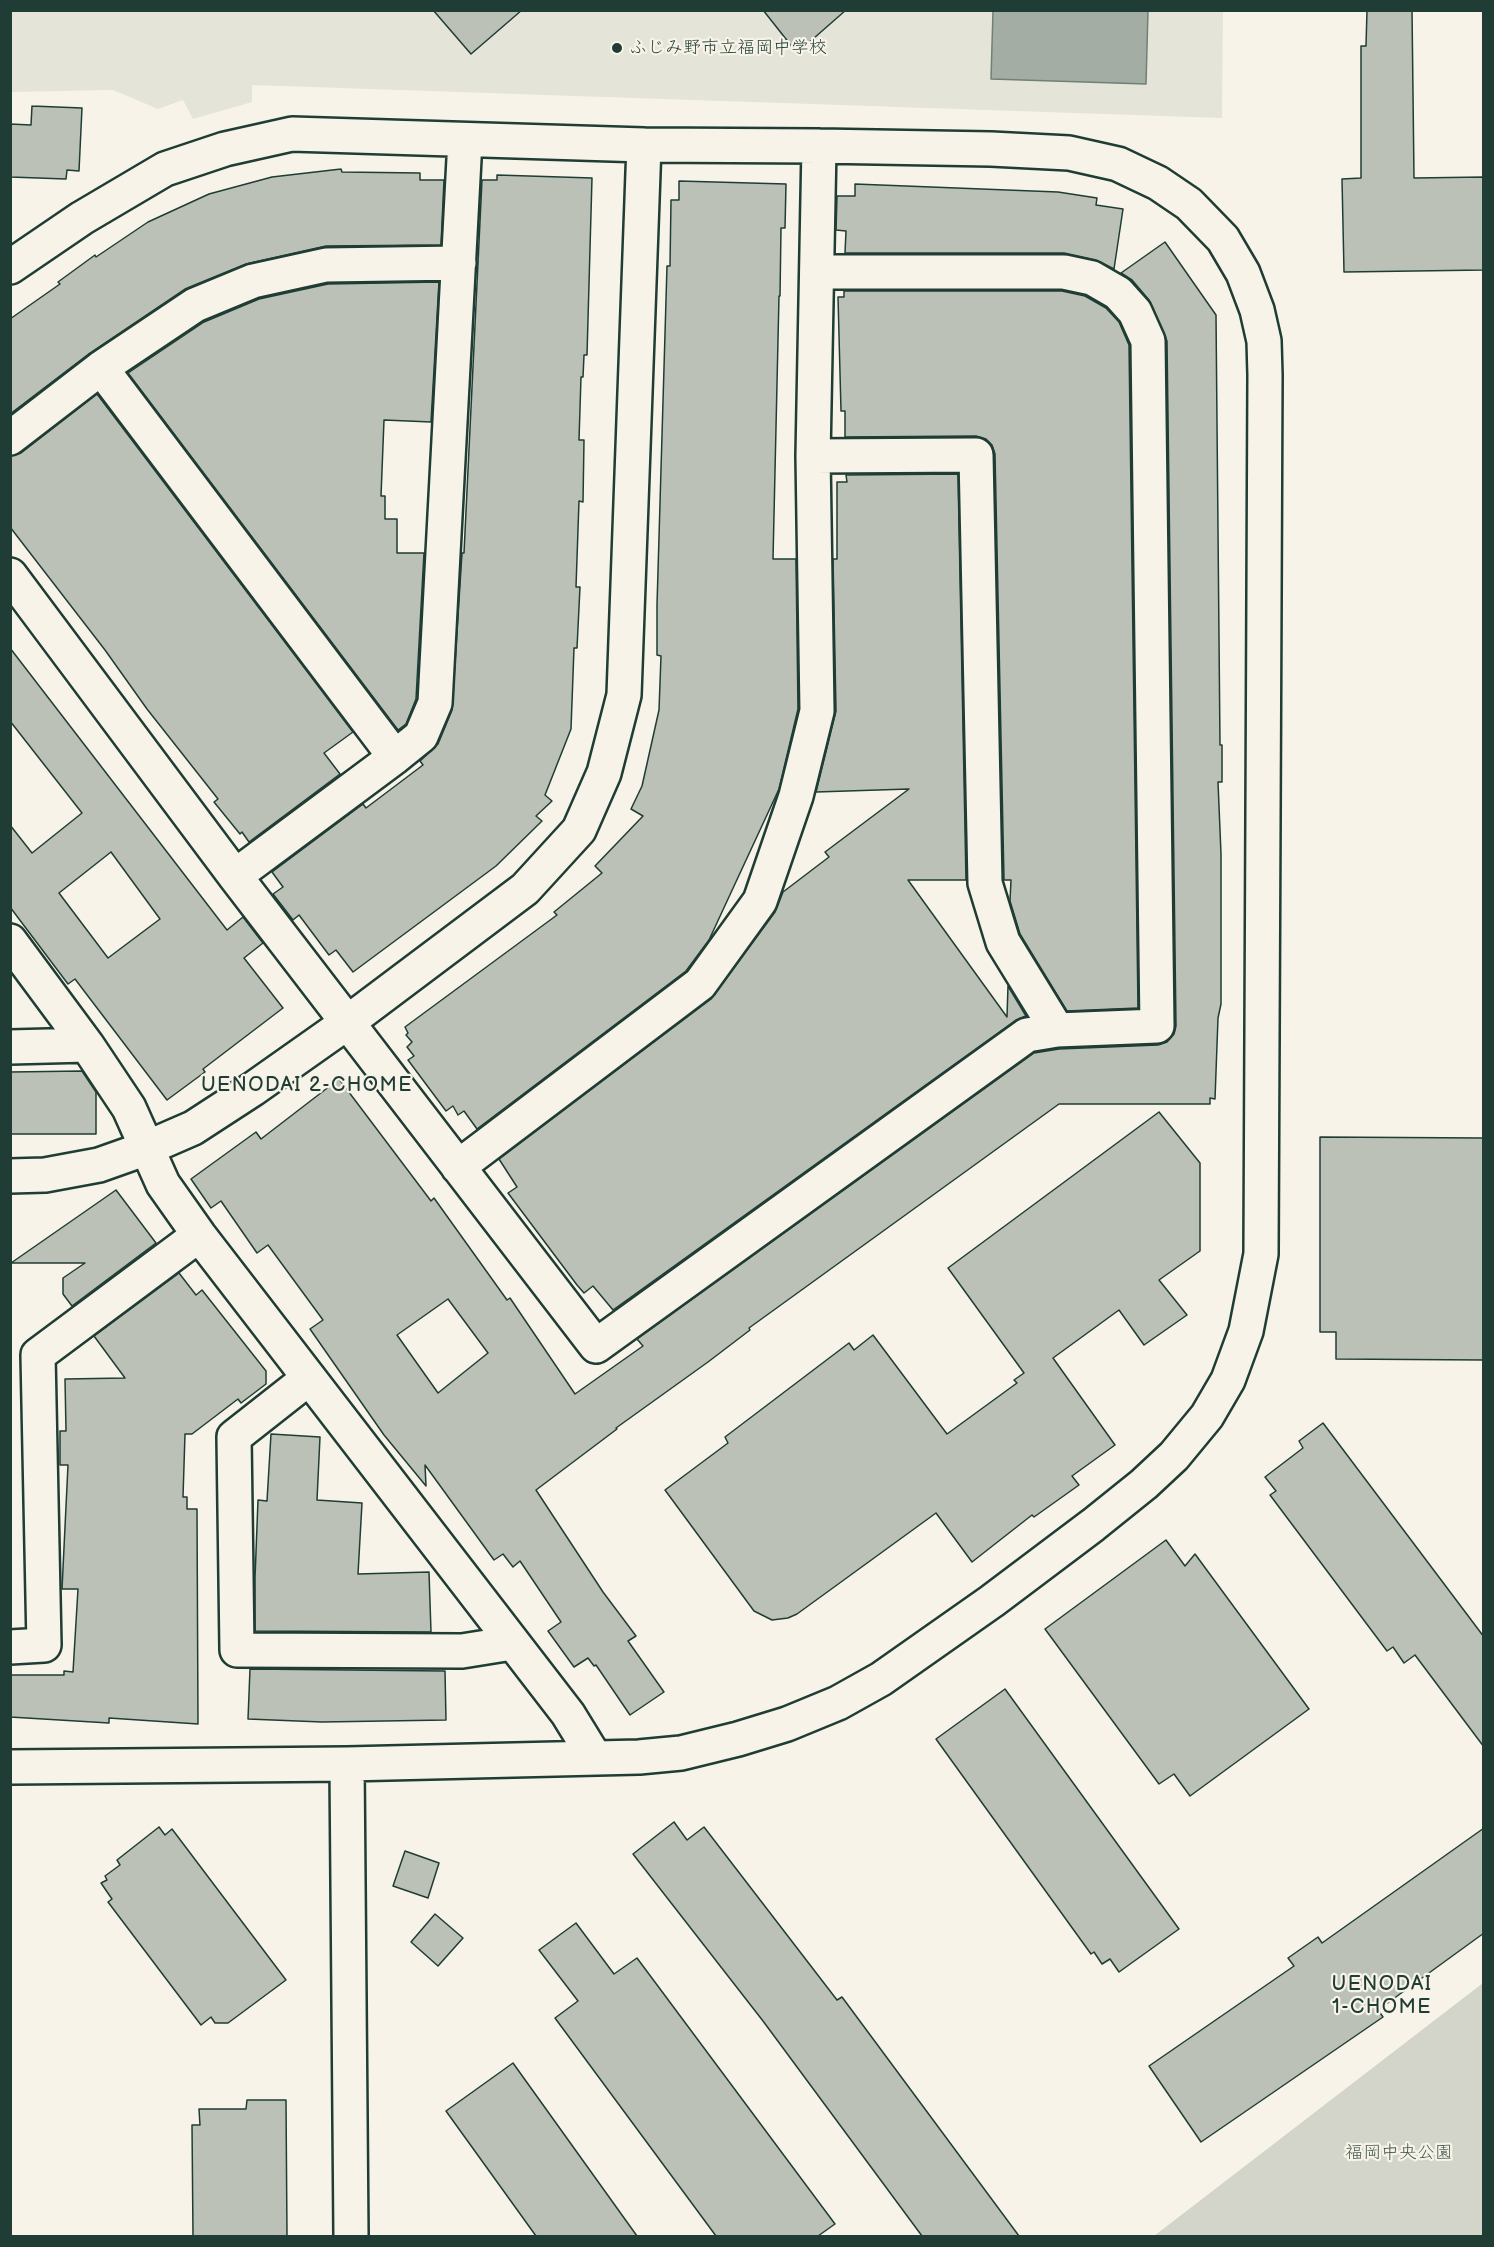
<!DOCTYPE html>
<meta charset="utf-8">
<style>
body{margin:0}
#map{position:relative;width:1494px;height:2247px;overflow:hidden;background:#f7f3e8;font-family:"Balsamiq Sans",sans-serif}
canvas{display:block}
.frame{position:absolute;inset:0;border:12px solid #1f3d34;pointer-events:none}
</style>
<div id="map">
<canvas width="1494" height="2247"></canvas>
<div class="frame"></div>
</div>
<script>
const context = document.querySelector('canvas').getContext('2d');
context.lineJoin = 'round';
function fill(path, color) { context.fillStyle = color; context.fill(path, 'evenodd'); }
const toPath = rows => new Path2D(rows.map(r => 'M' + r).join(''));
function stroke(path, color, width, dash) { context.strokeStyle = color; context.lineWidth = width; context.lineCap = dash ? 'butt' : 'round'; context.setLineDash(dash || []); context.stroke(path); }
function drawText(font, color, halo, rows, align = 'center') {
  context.font = font + ' "Balsamiq Sans","Klee One",sans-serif'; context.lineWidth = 4.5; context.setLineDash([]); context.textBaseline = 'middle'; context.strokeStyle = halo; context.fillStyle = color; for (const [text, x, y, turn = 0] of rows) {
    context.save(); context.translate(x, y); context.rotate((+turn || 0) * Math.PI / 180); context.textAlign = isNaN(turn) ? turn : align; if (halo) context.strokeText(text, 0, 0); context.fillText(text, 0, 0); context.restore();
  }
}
fill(toPath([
 [10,11,1223,11,1222,118,252,85,252,102,193,119,183,100,158,109,113,90,11,92]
]), '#e5e4d9');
fill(toPath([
 [1483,1983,1483,2236,1154,2236]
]), '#d3d5ca');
const water = toPath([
 [993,11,1148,11,1146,84,991,79,993,11]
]);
fill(water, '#a4ada3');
stroke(water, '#6f8077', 1.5);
const building = toPath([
 [433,10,522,10,471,54,433,10],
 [763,10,846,10,797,53,763,10],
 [1367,10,1412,10,1414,178,1484,177,1484,270,1344,272,1342,179,1361,178,1361,46,1366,46,1367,10],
 [32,106,82,108,79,171,67,170,66,179,10,177,10,124,31,125,32,106],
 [341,169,342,172,420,173,420,180,444,180,441,245,326,246,246,264,185,289,90,353,10,414,10,319,60,284,58,282,95,255,96,257,148,222,209,194,272,177,341,169],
 [497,175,592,178,587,355,584,355,583,377,581,377,579,440,584,440,583,502,579,501,576,587,580,587,577,648,574,648,571,729,545,795,552,801,536,816,542,821,496,866,353,972,336,950,329,955,299,915,293,920,273,894,283,887,272,872,363,804,366,808,423,765,420,761,438,744,452,710,462,553,464,553,482,180,497,180,497,175],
 [679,181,786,184,785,228,781,228,780,296,779,296,773,559,796,559,798,709,779,789,709,940,686,971,477,1129,464,1111,458,1115,453,1106,446,1111,408,1060,414,1056,407,1047,412,1042,406,1035,408,1033,405,1027,557,915,554,912,602,873,595,866,643,816,631,809,642,786,659,710,661,656,657,655,657,605,667,266,670,266,671,200,679,200,679,181],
 [855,184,1058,192,1097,198,1096,205,1123,209,1114,269,1096,260,1064,253,845,253,846,231,836,230,837,196,855,196,855,184],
 [1165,242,1216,315,1220,745,1222,745,1222,782,1218,782,1221,854,1221,1004,1218,1018,1215,1099,1210,1098,1210,1104,1059,1104,749,1328,750,1330,708,1362,616,1428,617,1429,536,1490,603,1592,636,1636,628,1641,664,1692,630,1715,596,1665,594,1666,588,1658,574,1667,548,1631,561,1622,520,1561,513,1567,503,1554,494,1560,425,1465,426,1486,384,1435,310,1329,323,1320,268,1245,257,1253,221,1201,211,1208,191,1179,256,1132,261,1139,339,1079,431,1201,434,1198,507,1300,510,1298,575,1394,643,1346,637,1339,1034,1053,1059,1049,1158,1045,1167,1042,1174,1034,1176,1026,1167,341,1149,300,1132,280,1121,273,1165,242],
 [448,1299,488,1353,438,1393,397,1335,448,1299],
 [439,282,431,422,384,420,381,496,385,496,385,519,397,519,397,553,424,553,416,699,406,724,398,730,128,373,204,322,259,299,328,284,439,282],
 [844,291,1062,291,1085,296,1106,308,1119,322,1129,345,1138,1008,1067,1011,1020,934,1010,901,1011,880,1004,880,995,454,992,445,986,439,976,436,845,437,845,411,841,411,838,297,844,297,844,291],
 [97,394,353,732,324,753,340,774,249,842,242,832,240,834,214,802,218,799,147,709,105,650,10,527,10,456,21,453,97,394],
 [958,474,966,880,908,880,1007,1017,1008,986,1026,1016,1016,1020,613,1310,593,1286,584,1293,577,1285,508,1193,517,1187,499,1159,711,999,775,912,783,892,829,857,825,852,909,789,816,792,836,711,833,559,837,559,837,482,847,482,846,475,958,474],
 [10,648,227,930,243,917,263,943,244,958,283,1008,203,1069,205,1072,167,1100,75,979,68,984,10,907,10,825,32,853,82,813,10,721,10,648],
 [111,852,160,919,108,958,59,893,111,852],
 [82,1071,96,1092,96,1134,10,1134,10,1072,82,1071],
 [1159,1112,1200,1163,1200,1251,1159,1280,1187,1315,1144,1345,1119,1310,1053,1358,1115,1445,1072,1476,1079,1485,1034,1517,1032,1515,972,1562,936,1513,797,1614,788,1618,772,1620,754,1611,665,1490,728,1443,725,1437,849,1343,854,1350,873,1335,947,1434,1017,1383,1014,1380,1024,1373,948,1268,1159,1112],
 [1320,1137,1484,1138,1484,1360,1336,1359,1336,1332,1320,1332,1320,1137],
 [116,1190,156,1243,72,1306,63,1294,63,1278,85,1263,11,1263,116,1190],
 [179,1273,196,1295,202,1290,266,1371,266,1384,241,1403,238,1399,192,1434,185,1434,183,1497,187,1497,187,1509,197,1509,198,1724,109,1718,109,1723,10,1717,10,1675,64,1675,64,1671,73,1672,78,1589,62,1589,68,1465,60,1465,60,1431,66,1431,65,1379,125,1378,94,1336,179,1273],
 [1323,1423,1484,1637,1484,1747,1415,1655,1404,1663,1393,1647,1387,1651,1270,1495,1276,1491,1265,1477,1303,1448,1299,1441,1323,1423],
 [271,1434,320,1437,317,1500,362,1503,358,1574,429,1572,431,1632,255,1631,255,1578,258,1500,267,1501,271,1434],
 [1166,1540,1185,1566,1195,1554,1309,1709,1190,1796,1174,1774,1159,1784,1045,1629,1166,1540],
 [250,1669,445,1671,446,1720,322,1722,248,1719,250,1669],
 [1005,1689,1179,1929,1119,1972,1110,1959,1102,1964,1094,1952,1091,1954,936,1739,1005,1689],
 [674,1822,687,1840,704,1827,837,2000,842,1997,1019,2236,922,2236,763,2021,633,1854,674,1822],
 [159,1827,165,1835,172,1829,286,1980,228,2023,215,2023,211,2017,201,2025,108,1902,112,1899,101,1883,107,1880,105,1876,120,1865,117,1860,159,1827],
 [1484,1828,1484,1933,1378,2010,1383,2017,1201,2142,1149,2066,1294,1966,1288,1958,1318,1937,1322,1943,1484,1828],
 [405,1851,439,1863,428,1898,393,1886,405,1851],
 [435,1914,463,1938,438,1966,411,1942,435,1914],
 [576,1923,614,1974,637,1958,835,2224,818,2236,716,2236,555,2018,578,2001,539,1950,576,1923],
 [513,2063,637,2236,536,2236,446,2111,513,2063],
 [247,2100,286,2100,287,2236,193,2236,192,2125,200,2125,199,2109,246,2109,247,2100]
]);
fill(building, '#bbc1b6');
stroke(building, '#1f3d34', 1.5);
const street = toPath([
 [819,146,813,456,976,455,985,883,1003,942,1057,1030],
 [10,267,82,218,165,169,225,149,292,134,644,145,819,146,991,149,1069,153,1118,164,1158,183,1189,204,1223,239,1243,273,1257,310,1264,341,1265,375,1261,1254,1246,1331,1228,1380,1207,1416,1174,1456,1144,1484,1093,1525,992,1601,881,1679,838,1703,787,1724,738,1739,681,1753,639,1757,347,1764,10,1767],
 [101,368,395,757],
 [10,438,101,368,195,305,253,281,326,265,459,263],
 [10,575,235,876,596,1346,1027,1035,1057,1030,1157,1026,1148,341,1135,312,1118,293,1092,278,1064,272,818,272],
 [235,876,395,757,421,736,435,703,465,140],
 [10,941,87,1045,129,1108,163,1184,199,1235,568,1714,595,1758],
 [10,1047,87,1045],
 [458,1167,700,984,760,901,796,796,817,711,813,456],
 [10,1176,45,1175,99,1165,147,1148,193,1128,253,1089,348,1022,525,889,579,830,604,773,624,695,644,145],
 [309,1378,234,1437,237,1650,462,1651,512,1643],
 [10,1647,44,1645,38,1355,199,1235],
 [347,1764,351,2236]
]);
stroke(street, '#1f3d34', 38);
stroke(street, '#f7f3e8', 33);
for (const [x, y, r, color] of [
 [617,48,6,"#1f3d34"]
]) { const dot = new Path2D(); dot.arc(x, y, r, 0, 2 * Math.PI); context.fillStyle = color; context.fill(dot); stroke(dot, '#f7f3e8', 2); }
drawText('18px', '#1f3d34', '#f7f3e8', [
 ["ふじみ野市立福岡中学校",629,48]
], 'left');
drawText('18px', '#435b52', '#f7f3e8', [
 ["福岡中央公園",1399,2153]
]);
context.letterSpacing = '1.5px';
drawText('20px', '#1f3d34', '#f7f3e8', [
 ["UENODAI 2-CHOME",307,1086],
 ["UENODAI",1382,1985],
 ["1-CHOME",1382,2008]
]);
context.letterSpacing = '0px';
</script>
